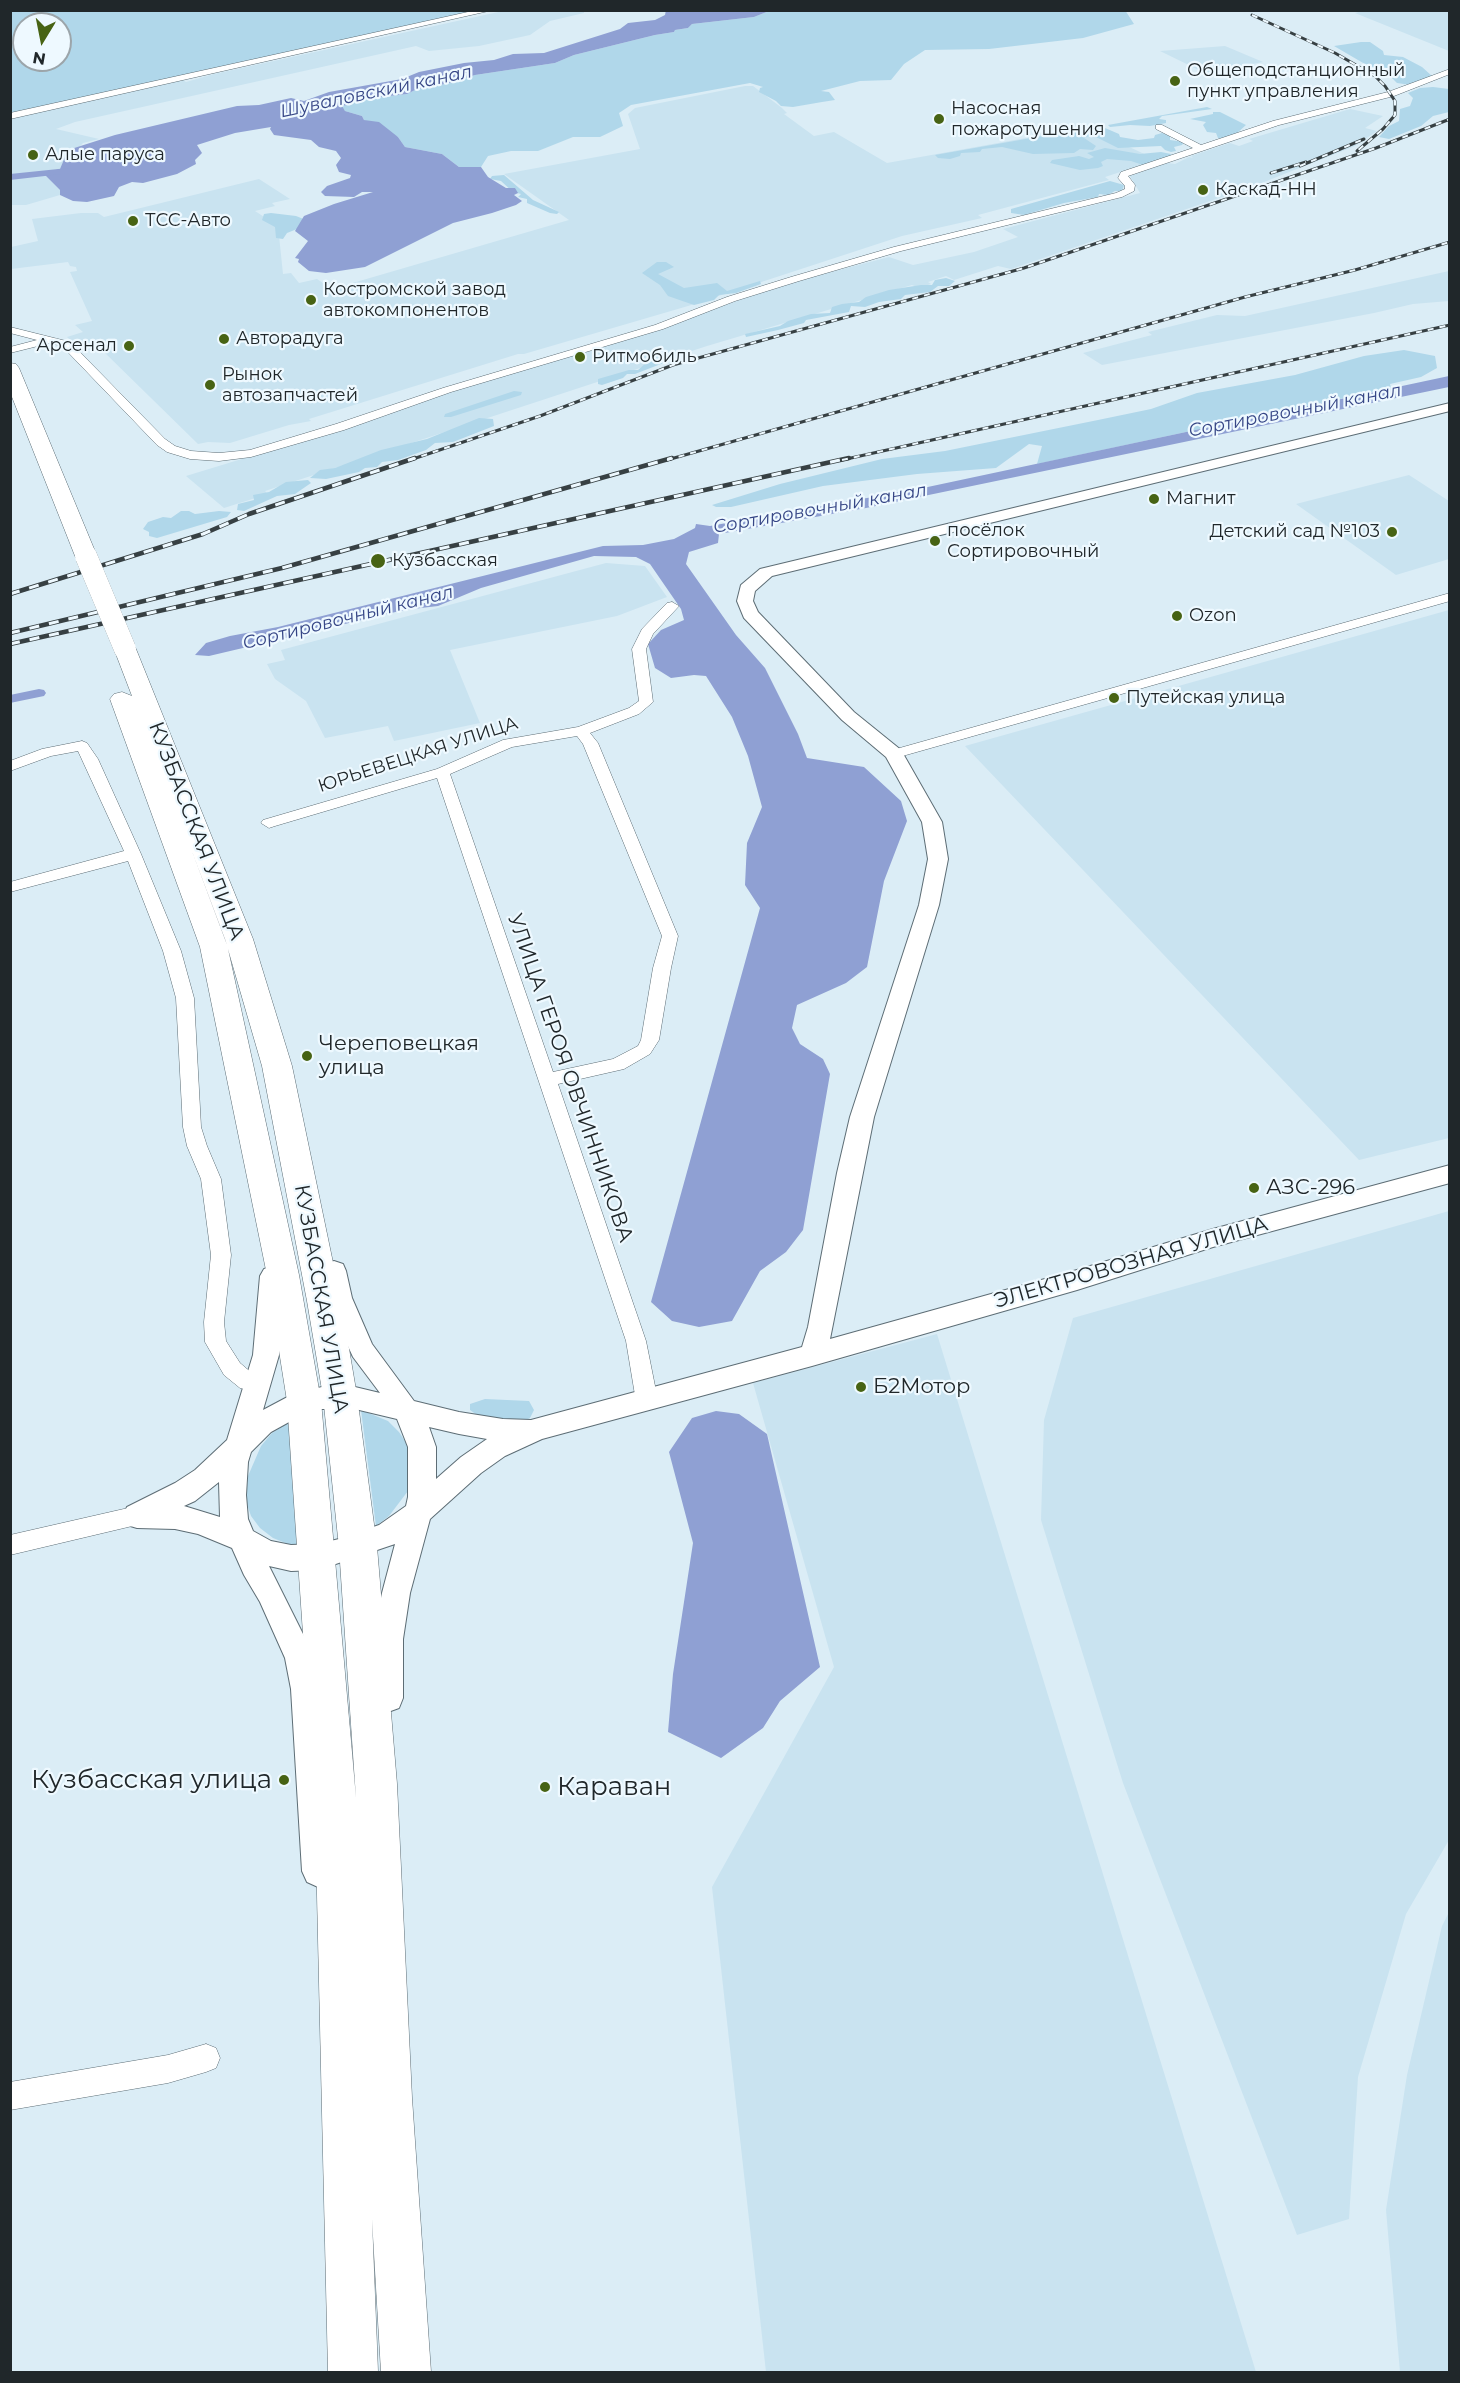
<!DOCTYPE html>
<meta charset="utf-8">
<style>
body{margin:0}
#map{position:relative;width:1460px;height:2383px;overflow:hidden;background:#dbedf6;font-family:Montserrat,sans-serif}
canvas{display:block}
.frame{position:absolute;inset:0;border:12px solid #20272a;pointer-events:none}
.north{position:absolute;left:12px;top:12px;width:60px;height:60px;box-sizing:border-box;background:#eef9ff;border:2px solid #9ca5aa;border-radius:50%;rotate:190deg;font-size:16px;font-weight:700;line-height:24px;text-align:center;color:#20272a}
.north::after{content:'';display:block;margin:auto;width:21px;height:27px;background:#476314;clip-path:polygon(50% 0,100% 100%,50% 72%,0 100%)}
</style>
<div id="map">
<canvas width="1460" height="2383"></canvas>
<div class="frame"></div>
<div class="north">N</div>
</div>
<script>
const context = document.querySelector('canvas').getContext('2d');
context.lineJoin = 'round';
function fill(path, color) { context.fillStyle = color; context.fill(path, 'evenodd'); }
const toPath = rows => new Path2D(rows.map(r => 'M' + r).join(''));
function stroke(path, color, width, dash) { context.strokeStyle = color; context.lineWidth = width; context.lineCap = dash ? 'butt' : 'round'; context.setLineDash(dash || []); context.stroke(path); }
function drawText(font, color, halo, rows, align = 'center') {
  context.font = font + ' Montserrat,sans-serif'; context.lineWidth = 4.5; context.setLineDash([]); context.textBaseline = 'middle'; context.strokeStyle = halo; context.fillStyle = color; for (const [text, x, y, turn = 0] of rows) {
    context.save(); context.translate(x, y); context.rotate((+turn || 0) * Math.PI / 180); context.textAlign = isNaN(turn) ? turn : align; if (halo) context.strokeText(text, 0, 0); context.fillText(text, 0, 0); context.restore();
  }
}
fill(toPath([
 [1366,10,1449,11,1449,51,1355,13],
 [503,11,584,11,584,13,550,21,530,35,479,46,429,51,416,46,75,122,56,129,99,139,83,143,60,169,43,173,60,190,60,195,26,205,11,205,10,118,183,80,186,82,214,74],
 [1225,46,1263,62,1205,73,1160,51],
 [745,86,753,86,782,108,787,113,784,114,814,136,834,132,887,163,1087,127,1157,160,1105,177,1109,180,978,215,982,218,902,236,688,306,524,354,518,354,309,419,311,421,289,425,230,443,208,442,198,444,103,351,98,347,82,352,67,337,83,332,75,325,92,321,70,272,77,271,76,267,70,266,68,262,11,269,11,247,38,241,32,219,81,213,98,213,104,217,259,179,290,199,272,203,275,206,255,211,278,226,283,274,291,273,299,283,317,279,332,289,569,220,504,174,640,149,628,114,635,108],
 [1350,109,1383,116,1365,128,1377,131,1355,146,1254,186,1011,269,998,266,954,280,946,276,928,282,931,284,919,288,912,285,707,346,265,491,268,494,224,508,186,476,340,429,433,396,650,331,789,283,889,257,913,265,974,252,1018,237,1003,229,1140,193,1130,176,1167,163,1175,164,1189,157,1193,158,1191,156,1230,143,1239,146,1253,141,1249,139],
 [1449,271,1449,301,1413,304,1374,313,1102,365,1083,353,1152,335,1148,332,1217,315,1245,316],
 [1409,475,1449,501,1449,559,1396,575,1296,504],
 [606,563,645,566,667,597,617,616,450,650,480,723,394,741,388,726,325,738,306,701,275,679,267,664,285,660,281,650],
 [1449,610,1449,1138,1359,1160,965,746],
 [1449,1211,1449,1840,1406,1914,1358,2077,1349,2219,1297,2235,1123,1783,1041,1520,1044,1420,1073,1318],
 [937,1334,1256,2372,766,2372,712,1887,834,1667,753,1383],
 [1449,1912,1449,2372,1400,2372,1386,2210,1407,2075,1442,1926]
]), '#c9e3f0');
fill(toPath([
 [1125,10,1134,24,1083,38,989,49,925,50,904,64,891,80,860,81,821,91,829,92,835,100,822,102,793,107,781,106,776,101,759,92,760,88,763,87,750,83,631,105,619,113,623,126,600,137,573,137,538,151,511,151,488,156,481,167,459,167,442,154,405,147,398,137,364,120,362,116,345,111,341,106,352,104,353,100,407,94,417,89,450,83,475,75,555,63,574,55,655,35,674,32,675,30,688,28,692,24,754,17,769,11],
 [10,11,480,11,11,114],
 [24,24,60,24,60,60,24,60],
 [1361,42,1370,42,1383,51,1384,55,1403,57,1422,67,1432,76,1411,85,1397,83,1391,77,1401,73,1398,69,1370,67,1334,46],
 [1433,87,1449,89,1449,112,1433,116,1421,126,1389,139,1379,137,1389,126,1399,121,1400,109,1410,106,1413,98,1408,93,1420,88],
 [1207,107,1212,109,1162,116,1159,119,1166,120,1166,123,1150,126,1130,125,1110,127,1108,125],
 [1213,112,1220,112,1246,125,1236,134,1224,139,1218,138,1216,133,1207,132,1203,125,1206,122,1190,119,1213,114],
 [1088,128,1105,128,1119,134,1120,137,1138,140,1154,138,1155,135,1162,133,1170,136,1170,140,1184,142,1182,145,1174,147,1176,151,1171,152,1165,150,1161,146,1118,148,1098,138,1089,136,1084,138,1096,146,1093,150,1080,149,1074,153,1033,154,1002,147,982,149,980,152,961,153,960,156,950,159,938,158,935,155],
 [1105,148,1140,154,1161,152,1171,154,1172,157,1143,165,1131,161,1107,159,1101,162,1103,166,1098,168,1080,170,1050,163,1052,160,1079,156,1089,159,1094,157,1087,153],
 [504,175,533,200,559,212,557,214,550,213,527,203,527,199,518,197,521,194,513,192,501,181,490,179,492,176],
 [1110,181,1124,185,1122,191,1115,191,1108,195,1099,194,1098,197,1064,203,1024,215,1011,213,1011,209],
 [271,213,296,216,306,220,297,229,287,233,283,239,276,238,275,227,262,220,264,214],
 [657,262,666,262,674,267,658,274,684,288,717,283,727,291,760,281,761,284,736,293,719,295,714,300,694,305,668,296,660,285,642,273],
 [946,278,955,281,949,286,938,286,930,292,905,295,901,299,879,302,865,307,851,306,849,312,806,320,804,323,778,330,746,337,745,334,780,326,788,321,811,314,830,313,832,307,842,304,859,302,866,297,889,290,921,285,932,285,935,280],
 [1404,350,1435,356,1437,368,1421,377,1390,384,1391,388,1037,464,1042,446,1029,444,996,468,917,474,823,486,731,507,716,507,712,505,780,484,882,459,945,451,1098,420,1151,409,1197,393,1295,375,1364,356],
 [674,355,684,355,635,374,627,374,623,378,602,385,598,384,598,379,629,370,638,370,646,363],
 [514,391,522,392,521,395,451,417,444,417,445,414],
 [479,418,493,419,494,426,453,442,435,443,426,450,398,460,382,462,377,467,365,468,359,472,326,479,310,478,320,470,335,468,381,450,427,439],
 [308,480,311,483,295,494,277,496,244,511,237,510,238,504,254,500,253,495,269,492,286,482],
 [181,511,189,511,195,514,219,511,231,512,227,517,157,538,149,536,149,532,143,529,148,522,163,517,171,518],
 [485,1399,529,1401,534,1410,530,1418,524,1421,481,1418,470,1410,470,1404],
 [361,1410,388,1421,399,1432,407,1444,412,1459,412,1477,408,1491,389,1516,376,1526],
 [288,1423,298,1486,304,1546,288,1544,273,1538,260,1528,251,1516,246,1501,248,1476,261,1446,272,1433]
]), '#b0d7ea');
fill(toPath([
 [666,10,769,11,754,17,692,24,688,28,675,30,674,32,655,35,574,55,555,63,475,75,450,83,417,89,407,94,354,100,352,104,342,106,345,111,362,116,364,120,379,122,398,137,405,147,442,154,459,167,481,167,488,177,506,188,515,188,518,193,514,195,522,201,516,205,492,213,453,223,365,267,326,273,309,271,298,262,299,259,295,258,308,241,295,231,304,216,334,204,373,192,362,192,354,197,325,196,321,192,327,186,350,178,351,175,339,172,336,165,341,158,336,151,319,147,311,140,274,135,270,129,271,127,235,133,197,145,202,153,195,160,196,164,177,174,143,183,132,182,119,187,114,196,87,202,73,201,60,195,60,190,43,173,60,169,68,150,115,135,237,106,259,105,291,98,304,101,329,92,402,79,419,72,464,63,494,60,513,54,544,53,620,29,628,23,655,20,665,15],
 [1449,376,1449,387,866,508,719,534,718,543,689,552,686,564,736,635,765,668,798,734,807,758,864,767,901,801,907,821,884,881,867,967,846,983,797,1005,792,1028,800,1044,823,1059,830,1074,803,1230,786,1252,760,1271,732,1321,699,1327,672,1321,651,1302,760,908,745,885,747,843,762,807,748,756,732,717,706,676,694,675,671,678,655,668,648,644,661,630,684,620,681,609,650,564,636,557,594,556,481,588,438,606,404,610,209,656,195,655,206,643,230,636,278,627,603,546,643,545,674,539,695,528,696,524,710,526,923,488],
 [716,1411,739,1414,767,1434,820,1667,780,1701,763,1728,721,1758,668,1732,673,1674,693,1543,669,1452,692,1418]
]), '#8fa0d3');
fill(toPath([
 [68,168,71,169,71,173,10,180,10,174,68,168],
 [39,689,44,690,46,693,44,696,10,703,10,695,39,689]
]), '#8fa0d3');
const minor = toPath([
 [477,10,493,10,10,119,10,113,477,10],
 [1450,69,1450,74,1394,96,1279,125,1128,176,1135,185,1134,191,1122,197,901,251,799,281,735,301,663,329,451,392,344,430,251,457,219,461,190,459,167,452,157,445,62,346,50,343,10,353,10,347,37,340,10,333,10,327,70,342,165,439,175,446,191,451,219,453,250,450,336,424,443,388,655,325,727,297,791,277,894,247,1116,193,1125,189,1125,186,1118,178,1121,172,1193,148,1156,129,1156,125,1162,125,1201,145,1273,121,1388,92,1450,69],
 [1450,593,1450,601,899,757,894,759,886,754,889,751,1450,593],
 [672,602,679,606,653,634,646,649,653,702,639,714,590,733,598,743,678,936,671,968,659,1040,650,1054,624,1069,558,1084,646,1341,658,1401,655,1407,647,1410,639,1407,636,1401,626,1341,437,778,275,826,269,828,261,823,263,820,437,769,503,740,578,727,629,708,639,701,632,649,642,629,667,603,672,602],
 [577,736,583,744,662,936,653,968,641,1040,638,1046,613,1059,553,1072,450,774,512,747,577,736],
 [82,741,87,743,98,759,141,854,181,951,194,998,201,1127,207,1146,221,1179,231,1255,224,1322,226,1341,240,1363,253,1374,266,1377,269,1383,266,1389,258,1392,240,1388,224,1375,205,1342,204,1322,211,1255,201,1179,187,1146,183,1127,176,998,163,951,128,861,10,892,10,882,124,851,78,751,51,756,10,771,10,761,42,749,82,741],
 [137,1506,145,1509,148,1516,145,1523,10,1555,10,1535,137,1506],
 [206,2044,216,2048,220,2058,216,2068,206,2072,168,2083,10,2110,10,2082,168,2055,206,2044]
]);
const tertiary = toPath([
 [1450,403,1450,411,772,576,755,591,753,601,758,612,854,712,901,750,942,822,948,859,939,905,874,1117,830,1339,1077,1270,1213,1229,1450,1165,1450,1183,1213,1247,1077,1290,812,1366,542,1439,505,1456,481,1473,430,1519,410,1593,403,1639,403,1698,399,1708,388,1712,377,1708,373,1698,373,1639,382,1593,395,1544,318,1570,291,1571,269,1566,315,1658,321,1689,334,1871,329,1882,318,1887,307,1882,302,1871,291,1689,285,1658,260,1602,244,1575,232,1548,198,1534,175,1529,137,1528,127,1525,123,1516,127,1507,175,1483,195,1470,227,1440,253,1355,260,1276,264,1269,273,1266,282,1269,286,1276,279,1355,263,1410,295,1393,322,1387,355,1387,380,1393,353,1357,326,1298,322,1271,325,1264,334,1261,343,1264,346,1271,352,1298,372,1344,414,1401,459,1412,503,1419,531,1420,802,1347,808,1327,837,1173,850,1117,919,905,928,859,922,822,886,757,842,720,744,618,737,601,741,585,760,569,1450,403],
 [322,1409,355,1409,397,1419,408,1447,408,1497,406,1506,379,1525,339,1539,318,1544,291,1545,271,1541,253,1531,248,1519,246,1495,248,1462,251,1452,271,1432,309,1411,322,1409],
 [429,1427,459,1434,487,1439,461,1457,436,1479,436,1447,429,1427],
 [219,1482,220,1517,184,1506,195,1501,219,1482]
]);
const primary = toPath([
 [10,363,16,364,19,368,97,556,94,561,86,562,78,561,75,556,10,392,10,363],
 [125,642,133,644,136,649,253,939,292,1066,341,1301,357,1396,377,1547,397,1784,412,2098,431,2372,381,2372,372,2219,378,2372,328,2372,315,1808,287,1401,267,1275,200,947,110,699,114,694,122,692,132,696,114,649,117,644,125,642],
 [190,846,225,939,227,945,190,846],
 [228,949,262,1066,307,1301,323,1396,339,1547,356,1798,321,1401,299,1275,228,949]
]);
stroke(minor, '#5d6d75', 1);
stroke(tertiary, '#5d6d75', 2);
stroke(primary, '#5d6d75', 1);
fill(minor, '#fff');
fill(tertiary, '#fff');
fill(primary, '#fff');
const railFar1 = toPath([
 [1252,15,1335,53,1375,76,1385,86,1395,101,1395,115,1383,129,1357,151],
 [1300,166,1364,139],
 [1271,173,1306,162],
 [410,460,540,416,673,365,1024,268,1376,148,1450,119],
 [667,460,1245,297,1355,270,1450,242],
 [842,460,1450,325]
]);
const rail = toPath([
 [10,594,203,534,249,514,415,458],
 [10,633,282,568,672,458],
 [10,644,849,458]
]);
stroke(railFar1, '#374043', 3);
stroke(rail, '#374043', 4.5);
stroke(railFar1, '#eef9ff', 2, [6]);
stroke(rail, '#eef9ff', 3, [10]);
const primaryBridge = toPath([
 [86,556,125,649]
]);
stroke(primaryBridge, '#5d6d75', 22, []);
stroke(primaryBridge, '#fff', 22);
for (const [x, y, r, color] of [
 [1175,81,6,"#476314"],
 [939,119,6,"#476314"],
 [33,155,6,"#476314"],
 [1203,190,6,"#476314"],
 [133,221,6,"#476314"],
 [311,300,6,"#476314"],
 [224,339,6,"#476314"],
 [129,346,6,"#476314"],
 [580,357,6,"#476314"],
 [210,385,6,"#476314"],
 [1154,499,6,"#476314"],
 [1392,532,6,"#476314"],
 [935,541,6,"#476314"],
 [378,561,8,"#476314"],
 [1177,616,6,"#476314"],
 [1114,698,6,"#476314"],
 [307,1056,6,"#476314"],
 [1254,1188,6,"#476314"],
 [861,1387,6,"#476314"],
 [284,1780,6,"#476314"],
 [545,1787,6,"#476314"]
]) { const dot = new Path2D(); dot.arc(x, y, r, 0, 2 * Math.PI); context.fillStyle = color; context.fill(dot); stroke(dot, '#eef9ff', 2); }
drawText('18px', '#20272a', '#eef9ff', [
 ["Общеподстанционный",1187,71],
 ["пункт управления",1187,92],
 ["Насосная",951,109],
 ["пожаротушения",951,130],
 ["Алые паруса",45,155],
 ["Каскад-НН",1215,190],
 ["ТСС-Авто",145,221],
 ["Костромской завод",323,290],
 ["автокомпонентов",323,311],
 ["Авторадуга",236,339],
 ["Арсенал",117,346,"right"],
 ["Ритмобиль",592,357],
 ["Рынок",222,375],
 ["автозапчастей",222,396],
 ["Магнит",1166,499],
 ["посёлок",947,531],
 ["Сортировочный",947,552],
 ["Детский сад №103",1380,532,"right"],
 ["Кузбасская",392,561],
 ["Ozon",1189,616],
 ["Путейская улица",1126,698]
], 'left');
drawText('italic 18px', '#364686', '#eef9ff', [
 ["Шуваловский канал",376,92,-12],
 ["Сортировочный канал",1295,411,-11],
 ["Сортировочный канал",820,509,-10],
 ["Сортировочный канал",348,618,-14]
]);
drawText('18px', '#20272a', '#eef9ff', [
 ["ЮРЬЕВЕЦКАЯ УЛИЦА",418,755,-18]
]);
drawText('21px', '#20272a', '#eef9ff', [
 ["КУЗБАССКАЯ УЛИЦА",196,831,69],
 ["УЛИЦА ГЕРОЯ ОВЧИННИКОВА",570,1078,71],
 ["ЭЛЕКТРОВОЗНАЯ УЛИЦА",1131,1263,-16],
 ["КУЗБАССКАЯ УЛИЦА",321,1299,80]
]);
drawText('21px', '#20272a', '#eef9ff', [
 ["Череповецкая",319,1044],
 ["улица",319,1068],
 ["АЗС-296",1266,1188],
 ["Б2Мотор",873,1387]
], 'left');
drawText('26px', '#20272a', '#eef9ff', [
 ["Кузбасская улица",272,1780],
 ["Караван",557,1787,"left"]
], 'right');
</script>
